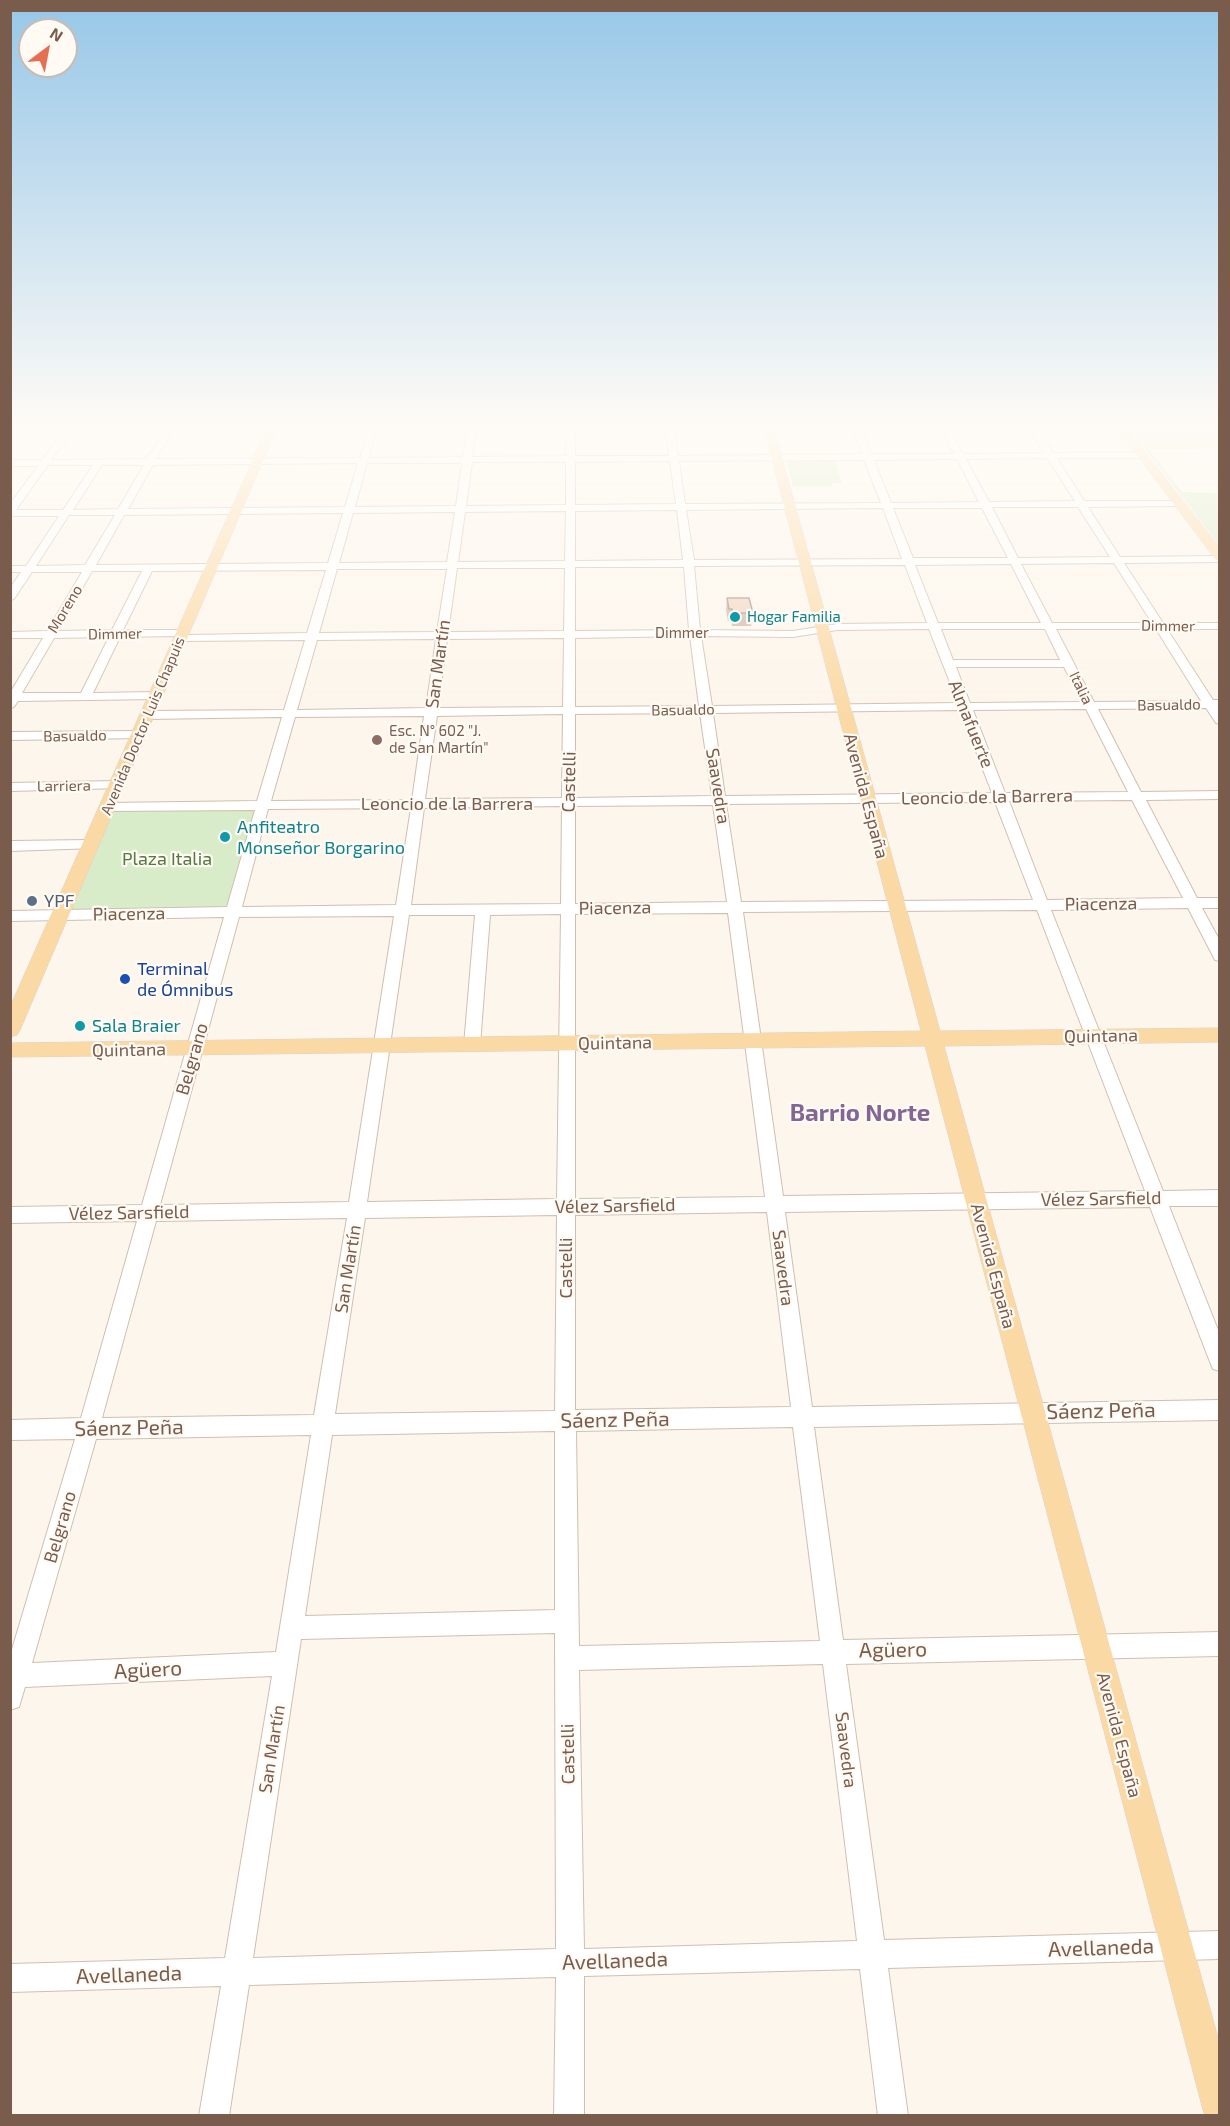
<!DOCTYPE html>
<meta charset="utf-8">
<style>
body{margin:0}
#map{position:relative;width:1230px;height:2126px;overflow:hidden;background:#fdf6ec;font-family:"Exo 2",sans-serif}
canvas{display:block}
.frame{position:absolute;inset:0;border:12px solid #7a5c4d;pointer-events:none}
.north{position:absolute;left:18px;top:18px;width:60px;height:60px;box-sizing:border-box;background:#fffaf3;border:2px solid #cabbb1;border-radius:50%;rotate:32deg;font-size:16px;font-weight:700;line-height:24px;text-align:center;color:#7a5c4d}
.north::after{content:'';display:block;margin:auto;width:21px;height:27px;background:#e76f51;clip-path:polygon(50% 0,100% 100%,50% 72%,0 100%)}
</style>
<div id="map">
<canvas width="1230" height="2126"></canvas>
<div class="frame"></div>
<div class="north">N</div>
</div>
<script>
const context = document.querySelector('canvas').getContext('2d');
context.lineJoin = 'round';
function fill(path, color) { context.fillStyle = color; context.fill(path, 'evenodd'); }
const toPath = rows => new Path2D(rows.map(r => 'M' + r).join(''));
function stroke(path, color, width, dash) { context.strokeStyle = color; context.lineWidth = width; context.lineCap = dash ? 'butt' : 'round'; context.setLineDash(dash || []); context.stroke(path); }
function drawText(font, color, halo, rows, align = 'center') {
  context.font = font + ' "Exo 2",sans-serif'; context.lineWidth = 4.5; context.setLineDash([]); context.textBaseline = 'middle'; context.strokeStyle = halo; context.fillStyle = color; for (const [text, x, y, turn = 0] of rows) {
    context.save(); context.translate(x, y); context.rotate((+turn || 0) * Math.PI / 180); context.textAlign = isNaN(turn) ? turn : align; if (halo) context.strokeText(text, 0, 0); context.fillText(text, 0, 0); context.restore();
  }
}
fill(toPath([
 [1124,421,1219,421,1219,448,1149,450,1182,492,1219,493,1219,545],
 [786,459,834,459,842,483,832,483,832,486,793,486],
 [256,808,228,908,70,911,113,810]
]), '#d8ecc9');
const minor = toPath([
 [71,421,79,421,51,460,147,459,170,421,178,421,156,459,360,458,371,421,379,421,369,458,463,457,469,421,477,421,472,457,566,456,567,421,575,421,575,456,669,456,665,421,673,421,678,456,862,454,850,421,858,421,871,454,954,454,938,421,946,421,963,454,1044,453,1024,421,1032,421,1053,453,1142,452,1147,455,1142,458,1057,458,1084,501,1182,501,1182,505,1179,506,1088,507,1120,557,1220,556,1220,562,1124,563,1163,623,1220,623,1220,629,1167,629,1213,700,1220,700,1220,724,1216,723,1206,708,1098,709,1141,792,1220,791,1220,799,1146,800,1197,898,1220,898,1220,908,1202,908,1220,941,1220,961,1215,960,1188,908,1051,910,1163,1191,1220,1190,1220,1206,1169,1206,1220,1335,1220,1371,1213,1369,1210,1362,1150,1207,785,1212,812,1407,1220,1400,1220,1420,814,1427,843,1640,1220,1632,1220,1656,846,1664,884,1940,1220,1931,1220,1959,888,1968,908,2116,878,2116,860,1969,584,1976,584,2116,554,2116,556,1977,249,1985,229,2116,199,2116,221,1986,10,1992,10,1964,225,1958,272,1676,25,1687,19,1707,10,1710,10,1656,75,1439,10,1440,10,1420,81,1418,137,1221,10,1223,10,1207,142,1205,224,917,10,921,10,911,227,907,255,810,107,811,100,807,107,803,257,801,282,717,147,719,141,715,147,711,284,710,305,640,181,641,177,640,176,636,120,637,93,693,155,692,161,696,159,699,18,701,14,707,10,708,10,693,43,638,10,638,10,632,47,631,82,572,32,572,14,599,10,600,10,588,21,572,10,572,10,566,26,566,59,516,10,516,10,504,38,466,10,466,10,460,42,460,71,421],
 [1047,458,1075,501,989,502,966,459,1047,458],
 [957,459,979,502,891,503,874,460,957,459],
 [864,460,881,503,685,504,679,461,864,460],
 [670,461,676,504,575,505,575,462,670,461],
 [472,462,566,462,566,505,466,506,472,462],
 [358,463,345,507,128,509,153,465,358,463],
 [367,463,462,463,456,506,355,507,367,463],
 [48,465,93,465,63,510,16,510,48,465],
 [102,465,144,465,118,509,73,510,102,465],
 [992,507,1078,507,1110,557,1018,558,992,507],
 [883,508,902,559,694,560,686,510,883,508],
 [893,508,982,508,1008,558,913,558,893,508],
 [677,510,683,560,575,561,575,511,677,510],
 [566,511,565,561,458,562,465,512,566,511],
 [455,512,447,562,339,563,353,513,455,512],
 [343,513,328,563,96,565,124,515,343,513],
 [69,515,115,515,85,565,36,566,69,515],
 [1114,563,1152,623,1052,623,1021,564,1114,563],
 [1011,564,1041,623,938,623,915,565,1011,564],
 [905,565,927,623,837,624,793,631,700,630,694,566,905,565],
 [575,567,684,567,689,630,575,631,575,567],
 [457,568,565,568,564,631,448,632,457,568],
 [337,569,447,569,437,632,319,633,337,569],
 [326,570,307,633,188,635,187,631,183,630,123,630,152,571,326,570],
 [92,571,142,571,112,630,58,631,92,571],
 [929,629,958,703,712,706,701,636,793,637,837,630,929,629],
 [941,629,1045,629,1060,660,953,660,941,629],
 [1056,629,1156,629,1201,701,1094,702,1056,629],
 [690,636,699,706,575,707,575,638,690,636],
 [109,637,81,693,22,693,54,638,109,637],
 [564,638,563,707,438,708,447,639,564,638],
 [436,639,426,708,297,710,317,640,436,639],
 [956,667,1064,667,1082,702,970,703,956,667],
 [1086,709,1128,792,1005,793,973,710,1086,709],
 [960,710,992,793,725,796,713,713,960,710],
 [700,713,712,796,575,798,575,714,700,713],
 [563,714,562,798,425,799,437,716,563,714],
 [424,716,412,800,271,801,295,717,424,716],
 [1132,800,1183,898,1047,900,1009,801,1132,800],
 [995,802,1033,900,741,902,726,804,995,802],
 [713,805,727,902,575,904,575,806,713,805],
 [562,806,561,904,411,905,424,808,562,806],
 [411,808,396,905,242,907,268,809,411,808],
 [1037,910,1145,1191,783,1196,743,912,1037,910],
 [728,913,765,1197,575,1199,575,914,728,913],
 [561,914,557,1199,367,1202,409,915,475,915,464,1045,466,1049,472,1051,478,1049,480,1045,490,915,561,914],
 [394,916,349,1202,160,1205,239,917,394,916],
 [767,1212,791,1407,575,1410,575,1215,767,1212],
 [557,1215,555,1411,335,1414,365,1218,557,1215],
 [347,1218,314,1415,102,1418,156,1221,347,1218],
 [793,1427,820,1641,579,1646,576,1431,793,1427],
 [555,1431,555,1610,305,1616,332,1435,555,1431],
 [311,1435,276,1652,32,1663,96,1439,311,1435],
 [555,1633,556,1949,253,1958,301,1639,555,1633],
 [823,1664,857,1941,584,1949,579,1670,823,1664],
 [139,731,145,735,143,738,10,740,10,732,139,731],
 [117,781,124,785,122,788,10,791,10,783,117,781],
 [91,840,98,845,96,848,10,851,10,841,91,840]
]);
const major = toPath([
 [270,421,280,421,20,1030,17,1035,10,1037,10,1007,270,421],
 [762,421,772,421,940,1031,1220,1028,1220,1042,944,1046,1220,2045,1220,2116,1205,2116,1203,2110,925,1046,10,1057,10,1043,921,1031,762,421],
 [1111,421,1121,421,1220,548,1220,561,1216,560,1111,421]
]);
stroke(minor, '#d1beb0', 2);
stroke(major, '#dad1cd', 1);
fill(minor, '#fff');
fill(major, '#fbd9a5');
fill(toPath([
 [727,598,753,613,751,626,732,626,731,621,728,621,726,610]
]), '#d1b7a8');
const building = toPath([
 [727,598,749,598,753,613,733,613,732,609,729,609,727,598]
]);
fill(building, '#f3d5c3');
stroke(building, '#aa9588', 1.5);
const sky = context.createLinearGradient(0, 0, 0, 719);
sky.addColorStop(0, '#97c7e8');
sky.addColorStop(0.59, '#fefbf6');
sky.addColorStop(1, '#fefbf600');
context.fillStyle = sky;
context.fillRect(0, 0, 1230, 719);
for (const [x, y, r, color] of [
 [735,617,6,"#0f9aa8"],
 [377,740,6,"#8d6e63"],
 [225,837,6,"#0f9aa8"],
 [32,901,6,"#5c6f8a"],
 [125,979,6,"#1a4fb4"],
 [80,1026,6,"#0f9aa8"]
]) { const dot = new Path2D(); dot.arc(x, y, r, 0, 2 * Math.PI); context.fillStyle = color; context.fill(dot); stroke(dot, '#fffaf3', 2); }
drawText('15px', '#7a5c4d', '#fffaf3', [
 ["Moreno",65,609,-59],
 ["Dimmer",1168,626,1],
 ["Dimmer",682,633],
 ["Dimmer",115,634,-1],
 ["Italia",1081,688,64],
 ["Basualdo",1169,705,-1],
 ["Basualdo",683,710,-1],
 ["Avenida Doctor Luis Chapuis",143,726,-67],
 ["Basualdo",75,736,-1],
 ["Larriera",64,786,-1]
]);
drawText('15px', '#0d838f', '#fffaf3', [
 ["Hogar Familia",747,617]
], 'left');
drawText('15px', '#785e54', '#fffaf3', [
 ["Esc. N° 602 \"J.",389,731],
 ["de San Martín\"",389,748]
], 'left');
drawText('18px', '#7a5c4d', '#fffaf3', [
 ["San Martín",438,664,-82],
 ["Almafuerte",971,724,68],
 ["Castelli",569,782,-89],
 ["Saavedra",718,786,81],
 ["Avenida España",866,796,75],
 ["Leoncio de la Barrera",987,797,-1],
 ["Leoncio de la Barrera",447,804],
 ["Piacenza",1101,904,-1],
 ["Piacenza",615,908,-1],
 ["Piacenza",129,914,-1],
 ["Quintana",1101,1036,-1],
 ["Quintana",615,1043,-1],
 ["Quintana",129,1050,-1],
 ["Belgrano",192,1059,-74],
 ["Vélez Sarsfield",1101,1199,-1],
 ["Vélez Sarsfield",615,1206,-1],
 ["Vélez Sarsfield",129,1213,-1],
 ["Avenida España",993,1266,75],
 ["Castelli",566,1268,-90],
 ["Saavedra",783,1268,83],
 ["San Martín",348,1269,-81],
 ["Belgrano",60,1527,-74],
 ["Avenida España",1119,1735,75],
 ["San Martín",272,1749,-81],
 ["Saavedra",846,1750,83],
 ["Castelli",568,1754,-91]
]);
drawText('18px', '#0d838f', '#fffaf3', [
 ["Anfiteatro",237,827],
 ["Monseñor Borgarino",237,848],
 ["Sala Braier",92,1026]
], 'left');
drawText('18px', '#537a41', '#fffaf3', [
 ["Plaza Italia",167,859]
]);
drawText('18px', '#4e5e75', '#fffaf3', [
 ["YPF",44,901]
], 'left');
drawText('18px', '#164399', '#fffaf3', [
 ["Terminal",137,969],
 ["de Ómnibus",137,990]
], 'left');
drawText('21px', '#7a5c4d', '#fffaf3', [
 ["Sáenz Peña",1101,1411,-1],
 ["Sáenz Peña",615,1420,-1],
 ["Sáenz Peña",129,1428,-1],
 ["Agüero",893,1650,-1],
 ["Agüero",148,1670,-3],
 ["Avellaneda",1101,1948,-2],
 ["Avellaneda",615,1961,-2],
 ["Avellaneda",129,1975,-2]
]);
drawText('bold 24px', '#846695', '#fffaf3', [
 ["Barrio Norte",860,1113]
]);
</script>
